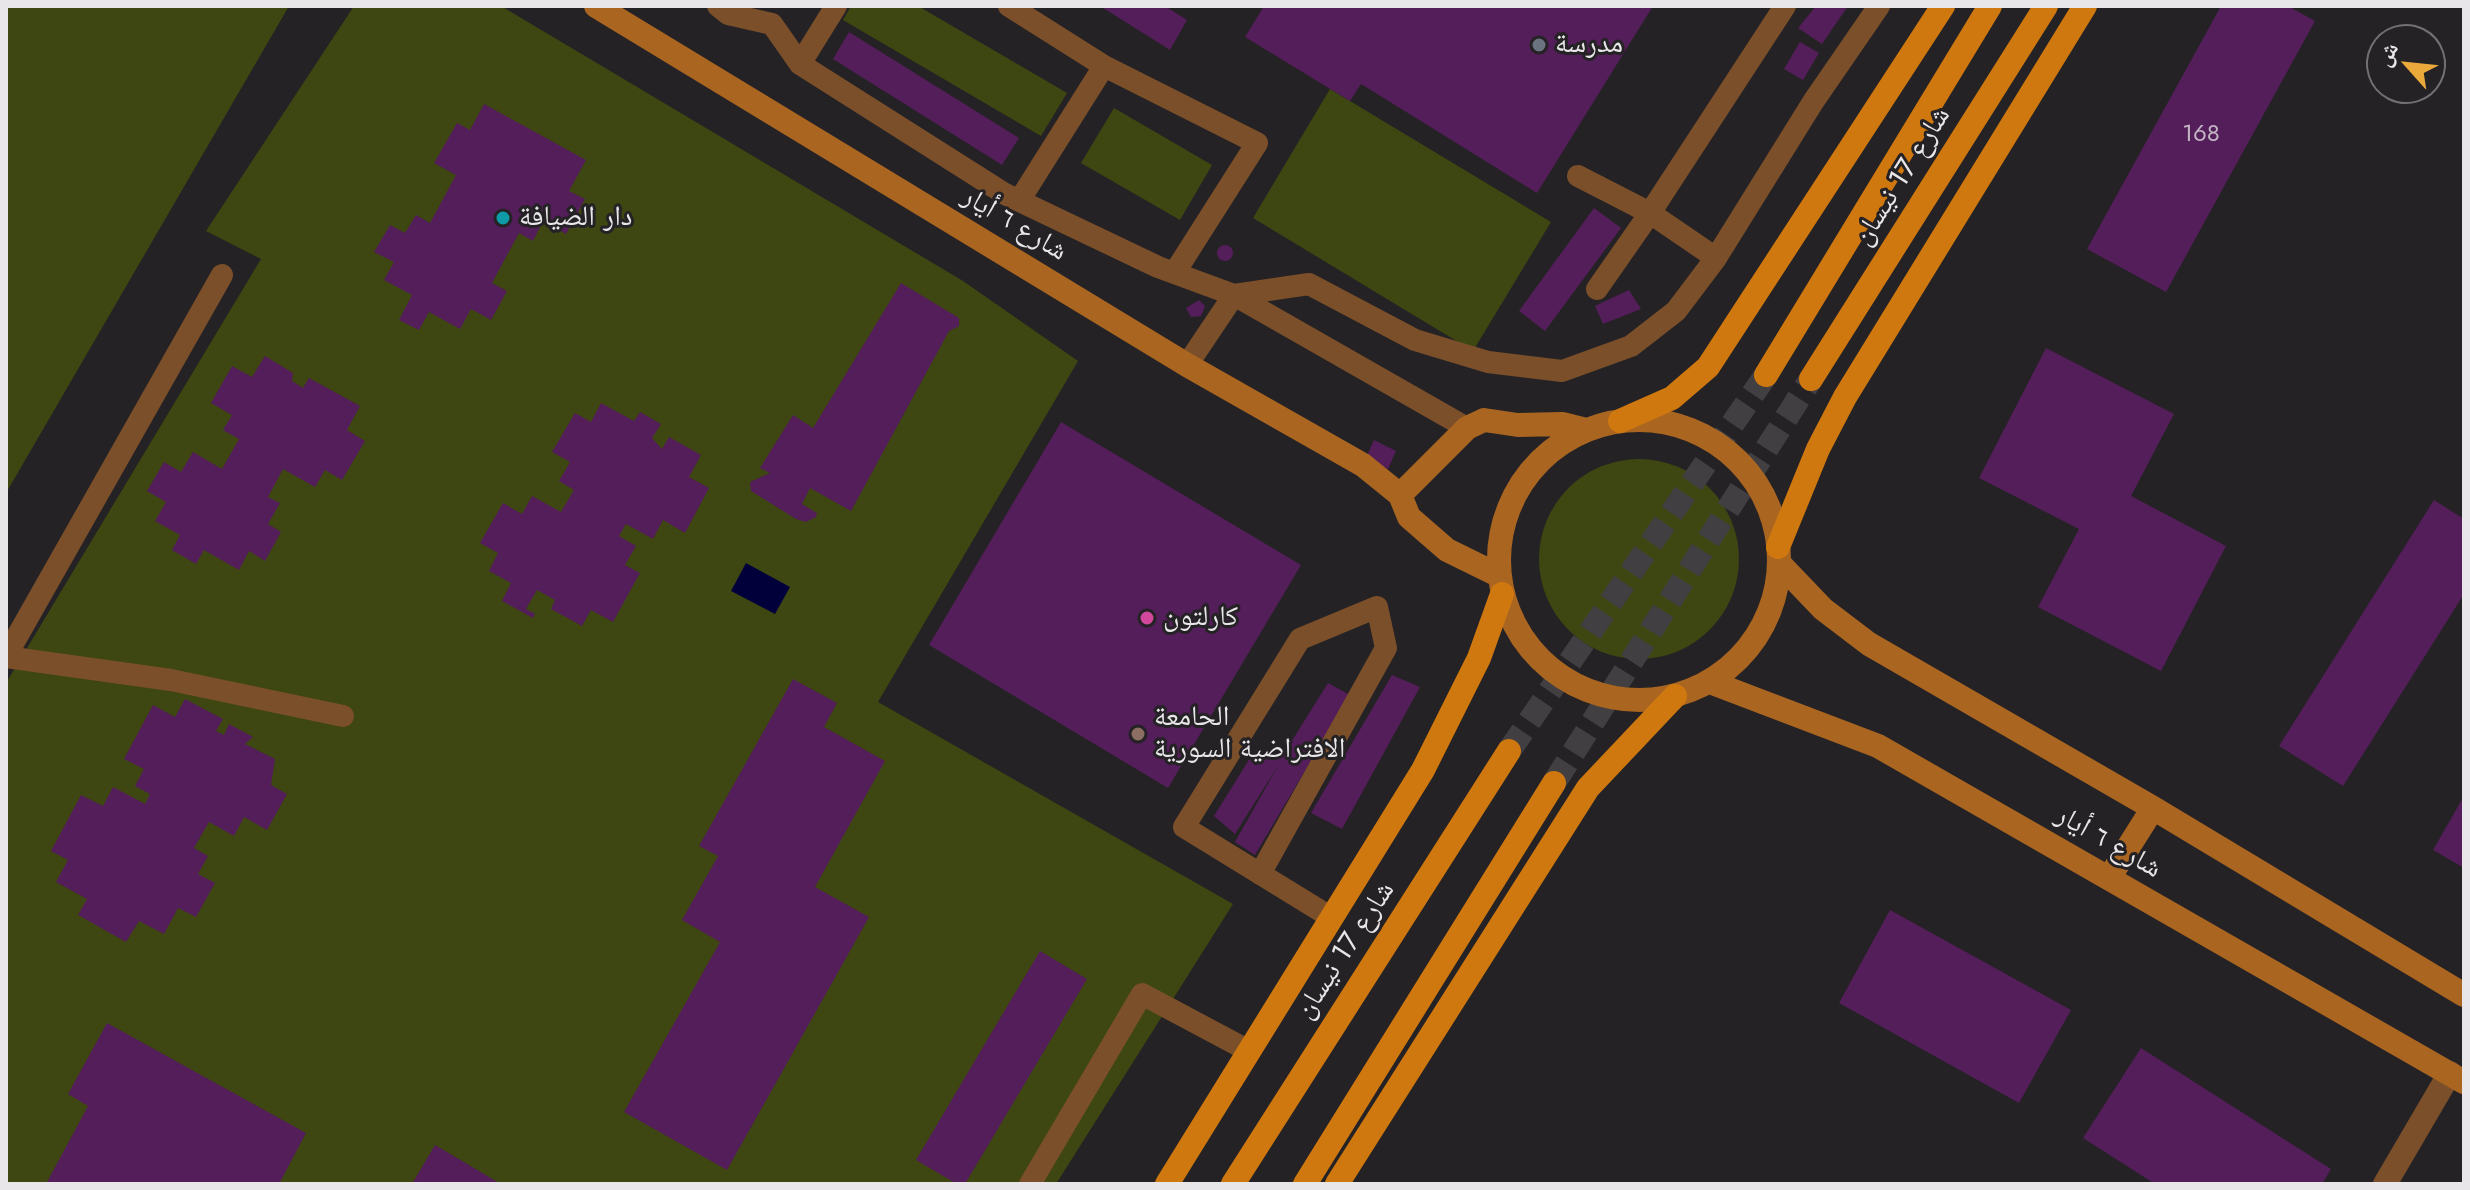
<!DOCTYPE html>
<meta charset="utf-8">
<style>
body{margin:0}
#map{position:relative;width:2470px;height:1190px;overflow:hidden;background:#252225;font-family:Jost,"Noto Naskh Arabic",sans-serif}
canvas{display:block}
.frame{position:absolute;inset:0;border:8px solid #e8e6e8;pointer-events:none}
.north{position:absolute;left:2366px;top:24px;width:80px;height:80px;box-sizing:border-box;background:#252225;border:2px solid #737073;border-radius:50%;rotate:297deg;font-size:22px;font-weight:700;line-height:32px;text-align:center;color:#e8e6e8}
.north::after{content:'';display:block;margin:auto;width:28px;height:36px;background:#eca93b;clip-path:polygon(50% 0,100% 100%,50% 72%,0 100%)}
</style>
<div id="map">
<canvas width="2470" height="1190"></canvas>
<div class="frame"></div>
<div class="north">ش</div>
</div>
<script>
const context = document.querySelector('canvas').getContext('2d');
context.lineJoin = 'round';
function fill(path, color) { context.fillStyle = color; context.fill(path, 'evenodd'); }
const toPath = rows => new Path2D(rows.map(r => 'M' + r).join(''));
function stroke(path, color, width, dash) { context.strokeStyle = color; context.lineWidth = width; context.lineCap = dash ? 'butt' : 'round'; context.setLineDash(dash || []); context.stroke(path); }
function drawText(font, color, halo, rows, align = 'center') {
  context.font = font + ' Jost,"Noto Naskh Arabic",sans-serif'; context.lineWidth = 6; context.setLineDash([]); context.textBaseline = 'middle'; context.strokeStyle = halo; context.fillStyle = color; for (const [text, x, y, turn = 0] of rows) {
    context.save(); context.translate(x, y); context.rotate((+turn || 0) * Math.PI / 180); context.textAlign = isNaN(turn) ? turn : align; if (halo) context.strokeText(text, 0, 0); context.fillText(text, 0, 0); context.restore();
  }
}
fill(toPath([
 [6,6,289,6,6,493],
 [354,6,501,6,963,281,1078,361,878,702,1233,904,1056,1184,6,1184,6,683,261,259,206,231],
 [851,6,918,6,1067,93,1041,136,843,20],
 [1330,89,1551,222,1473,351,1253,218],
 [1114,108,1212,165,1180,220,1081,163],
 '1539 559a100 100 0 1 1 200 0a100 100 0 1 1-200 0Z'
]), '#3e4711');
fill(toPath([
 [746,563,790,587,775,614,731,591]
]), '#01003b');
fill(toPath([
 [1100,6,1165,6,1187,20,1170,50],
 [1264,6,1653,6,1537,193,1361,84,1350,101,1245,37],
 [1816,6,1848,6,1822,44,1798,28],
 [2221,6,2288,6,2315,21,2166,292,2087,249],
 [849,32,1019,138,1002,165,833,59],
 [1800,42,1819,53,1803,80,1784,69],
 [484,104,586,160,569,191,585,199,566,234,543,221,533,241,519,233,492,283,507,291,491,320,471,309,460,329,429,312,419,330,399,320,412,295,384,280,394,262,374,252,390,225,405,233,416,215,430,223,456,175,434,163,457,123,470,130],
 [1594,208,1621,228,1545,331,1519,311],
 '1217 253a8 8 0 1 1 16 0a8 8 0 1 1-16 0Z',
 [901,283,959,318,959,326,949,331,851,511,810,488,802,504,817,513,816,517,806,522,796,519,751,491,750,482,770,473,760,468,793,415,813,428],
 [1629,290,1641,309,1603,324,1595,306],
 [1199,300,1205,306,1201,316,1191,317,1186,308],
 [2046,348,2174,414,2131,496,2226,546,2161,671,2038,607,2079,529,1979,478],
 [265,356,293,373,292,381,303,388,309,378,360,406,347,430,365,441,342,480,325,470,315,487,283,469,268,497,280,503,268,524,281,532,265,561,249,551,239,570,204,550,196,564,172,550,180,535,155,521,166,502,147,491,164,462,181,472,193,452,222,469,239,439,223,430,232,415,211,403,232,366,252,377],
 [601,403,634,421,640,412,661,424,652,438,662,449,669,437,701,455,689,477,709,488,685,533,663,520,653,539,626,524,619,536,636,546,625,565,640,573,613,622,591,610,582,626,551,609,555,600,537,590,526,609,535,614,533,618,502,601,511,583,489,571,498,553,480,543,503,503,522,514,532,496,561,512,574,490,559,481,570,462,552,452,575,413,591,422],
 [1061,422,1301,565,1168,788,929,645],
 [1374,440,1396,451,1388,469,1366,458],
 [2434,500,2464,519,2464,594,2343,786,2279,746],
 [1392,675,1420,687,1342,829,1311,813],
 [793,679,837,703,824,727,885,761,815,887,869,917,727,1170,624,1112,720,942,682,920,718,856,699,846],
 [1328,683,1350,695,1255,855,1235,842,1278,766,1235,834,1214,816,1250,758,1288,747],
 [185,699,223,719,216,731,224,735,229,724,253,737,245,744,275,759,271,785,287,794,267,830,244,817,234,836,209,822,194,848,208,856,198,874,215,883,196,917,178,908,164,934,139,921,126,942,78,915,87,899,56,882,68,860,51,851,81,795,103,806,113,787,145,804,150,794,135,786,144,769,124,759,153,705,175,717],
 [2464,796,2464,868,2433,850],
 [1890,910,2071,1010,2019,1103,1839,1003],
 [1040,951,1087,979,965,1184,957,1184,916,1160],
 [107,1023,306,1133,279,1184,46,1184,88,1106,68,1094],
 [2141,1048,2331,1169,2322,1184,2155,1184,2083,1138],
 [435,1145,501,1184,412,1184]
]), '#531e59');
stroke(toPath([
 [1509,751,1766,375],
 [1554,783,1811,379]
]), '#423f42', 24, [24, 12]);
stroke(toPath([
 [718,6,728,14,772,24,800,64,1005,194,1158,267,1234,295,1467,428],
 [1009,6,1104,66,1019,201],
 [800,64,836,6],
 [1104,66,1257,143,1175,272],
 [1578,176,1650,213,1597,289],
 [1716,258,1650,213,1785,6],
 [1187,365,1234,295,1309,284,1415,340,1488,362,1562,371,1631,346,1676,311,1716,258,1813,102,1879,6],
 [6,656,222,275],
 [6,657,171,680,343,716],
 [1260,874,1386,648,1377,607,1300,639,1184,827,1332,918],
 [1030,1184,1142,994,1249,1051]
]), '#7a4f29', 22);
stroke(toPath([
 [2385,1184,2450,1073]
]), '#7a4f29', 24);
stroke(toPath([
 [596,6,1187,365,1363,465,1400,495,1409,517,1447,550,1500,576],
 '1499 560a140 140 0 1 1 280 0a140 140 0 1 1-280 0Z',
 [1400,495,1467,428,1484,420,1518,425,1562,424,1586,430],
 [1779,563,1823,609,1869,644,2153,808,2464,995],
 [1710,682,1878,746,2464,1082],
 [2109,878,2153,808]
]), '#aa6621', 24);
stroke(toPath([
 [1766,375,1990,6],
 [1811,379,2046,6],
 [1620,421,1672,398,1708,367,1943,6],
 [1778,547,1818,449,1845,397,2085,6],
 [1167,1184,1423,770,1479,658,1502,594],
 [1233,1184,1509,751],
 [1305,1184,1554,783],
 [1337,1184,1588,788,1675,696]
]), '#cf780f', 24);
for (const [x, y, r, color] of [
 [1539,45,8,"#6b7280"],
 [503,218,8,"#0f9aa8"],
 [1147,618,8,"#d1479c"],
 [1138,734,8,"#8d6e63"]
]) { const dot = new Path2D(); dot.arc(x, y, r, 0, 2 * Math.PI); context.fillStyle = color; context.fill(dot); stroke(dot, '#252225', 3); }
drawText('24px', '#c3b4c4', null, [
 ["168",2201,135]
]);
drawText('28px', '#e8e6e8', '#252225', [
 ["مدرسة",1555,45],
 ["دار الضيافة",519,218],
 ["كارلتون",1163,618],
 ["الحامعة",1154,718],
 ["الافتراضية السورية",1154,750]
], 'left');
drawText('28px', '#e8e6e8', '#252225', [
 ["شارع 17 نيسان",1903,177,-58],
 ["شارع ٦ أيار",1014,225,31],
 ["شارع ٦ أيار",2108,843,30],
 ["شارع 17 نيسان",1346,951,-57]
]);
</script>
